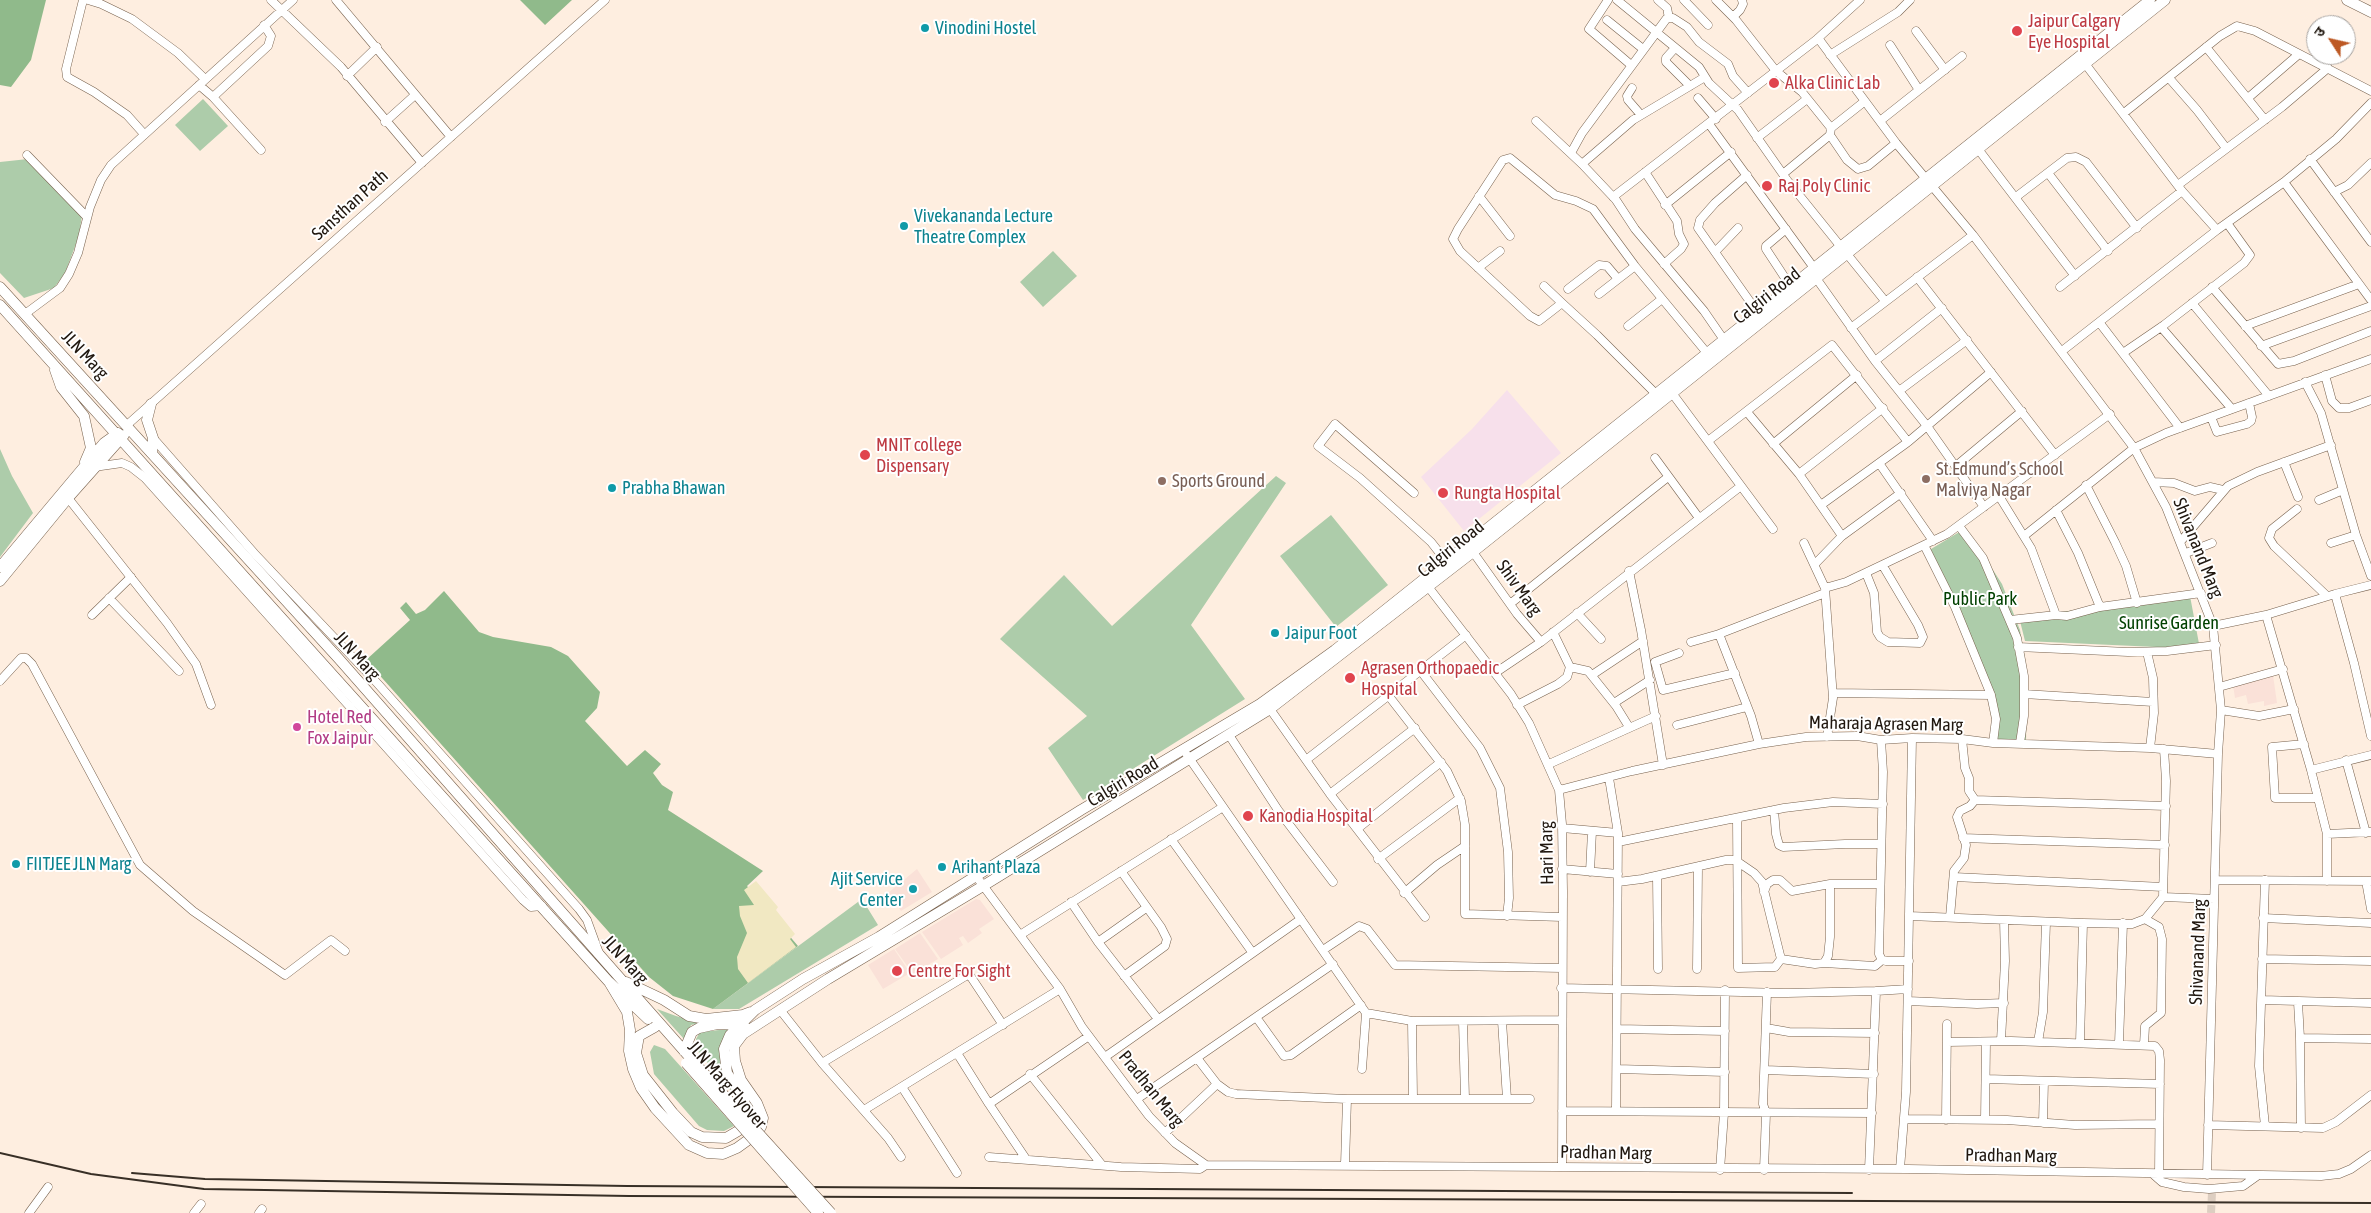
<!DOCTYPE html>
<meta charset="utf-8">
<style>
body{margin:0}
#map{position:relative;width:2371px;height:1213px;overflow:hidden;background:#feeee0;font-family:"Asap Condensed","Noto Sans Devanagari",sans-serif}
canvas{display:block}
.north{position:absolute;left:2306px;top:15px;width:50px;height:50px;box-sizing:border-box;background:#fff;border:1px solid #a6a29f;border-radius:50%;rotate:305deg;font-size:14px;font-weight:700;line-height:20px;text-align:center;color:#20170f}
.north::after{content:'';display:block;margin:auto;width:18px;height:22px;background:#bd5924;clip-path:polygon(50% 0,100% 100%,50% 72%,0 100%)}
</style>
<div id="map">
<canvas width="2371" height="1213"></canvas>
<div class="north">उ</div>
</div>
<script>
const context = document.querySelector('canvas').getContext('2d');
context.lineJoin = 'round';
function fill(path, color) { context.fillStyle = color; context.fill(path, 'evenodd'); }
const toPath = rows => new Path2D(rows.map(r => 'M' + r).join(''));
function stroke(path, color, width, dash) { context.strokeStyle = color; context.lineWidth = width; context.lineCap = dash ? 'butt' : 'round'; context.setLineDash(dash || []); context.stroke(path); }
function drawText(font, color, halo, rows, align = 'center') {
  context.font = font + ' "Asap Condensed",sans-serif'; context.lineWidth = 4; context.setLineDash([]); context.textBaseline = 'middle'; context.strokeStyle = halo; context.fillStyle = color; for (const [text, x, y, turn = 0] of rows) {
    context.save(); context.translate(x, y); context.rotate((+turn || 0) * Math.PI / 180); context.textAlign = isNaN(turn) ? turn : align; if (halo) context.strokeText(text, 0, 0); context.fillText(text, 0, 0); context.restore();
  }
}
fill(toPath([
 [2273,675,2277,703,2264,706,2264,701,2248,704,2246,695,2235,698,2233,685],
 [917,869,932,892,901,911,888,893],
 [976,899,980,900,994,919,979,929,982,933,968,943,963,936,959,938,963,945,941,959,922,932],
 [920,933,938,959,913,974,895,949],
 [894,949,910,973,883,989,868,965]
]), '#fae1d8');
fill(toPath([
 [1507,390,1561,453,1464,531,1421,477,1472,429]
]), '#f7e0eb');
fill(toPath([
 [203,99,228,126,200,151,175,125],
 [28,159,82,215,79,236,65,273,54,288,24,298,0,273,0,162],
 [1053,251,1077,276,1043,307,1020,282],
 [0,449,12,476,33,513,0,557],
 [1276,476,1286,483,1191,625,1245,699,1083,800,1048,748,1087,716,1000,639,1064,575,1112,626],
 [1331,515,1388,585,1336,627,1280,556],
 [1966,528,2002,584,2020,630,2027,670,2026,742,1993,740,1992,694,1978,654,1926,552],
 [2190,596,2200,649,2025,641,2019,617],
 [862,899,878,925,739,1009,713,1009],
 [657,1009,676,1016,700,1023,691,1025,684,1039],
 [729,1029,721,1043,719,1052,722,1065,747,1110,696,1049,696,1039,700,1032],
 [654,1045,665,1049,734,1126,724,1131,707,1130,699,1126,654,1074,650,1052]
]), '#adccaa');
fill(toPath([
 [0,0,46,0,31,60,11,87,0,85],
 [520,0,572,0,545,25],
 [444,591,479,632,493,637,551,647,568,656,600,692,597,708,585,721,627,766,645,750,661,764,653,773,662,785,673,792,668,810,763,871,747,886,798,946,713,1009,673,996,649,977,366,660,410,620,400,608,406,602,416,614,425,610]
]), '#90ba8b');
fill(toPath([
 [756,881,778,907,776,910,795,934,790,939,796,947,748,983,738,969,737,957,747,933,740,916,739,906,754,905,744,890]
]), '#f1e8c2');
stroke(toPath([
 [2211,1213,2212,1193]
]), '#ddcec1', 8, [8, 4]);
const minor = toPath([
 [83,0,66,69,67,77,94,92,127,115,144,134],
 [88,0,101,4,132,19,178,53,205,79],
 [271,0,341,67,422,163],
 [336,0,451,137],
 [1608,0,1589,29,1631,65],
 [1617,0,1699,67,1709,83,1738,110,1787,180,1841,247],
 [1658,0,1667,8,1669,18],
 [1684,0,1708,25],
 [1716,0,1736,20,1776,71,1802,92,1831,128],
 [1733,17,1740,10,1743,4,1742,0],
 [1607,20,1643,49],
 [1916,31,1945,70],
 [1818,38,1896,143,1973,235,2134,448,2166,507,2213,626,2221,710,2218,754,2207,1175],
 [1890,45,1919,90],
 [2206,47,2265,120],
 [1675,48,1666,58,1666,62,1690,86],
 [1830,55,1898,12,1910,0],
 [2083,61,2182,191,2217,230],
 [347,76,377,47],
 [2169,78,2197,110,2226,148],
 [199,85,213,97,261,150],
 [1632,88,1627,96,1628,100,1641,115],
 [213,97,268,46,271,36,264,25],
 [1698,98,1716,119],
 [2248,98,2299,54],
 [1865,101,1831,128,1830,135,1847,160,1858,169,1868,166,1896,143],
 [2124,113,2220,36,2237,26,2255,31,2371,91],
 [1536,121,1582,164,1616,200,1635,229,1704,311,1724,340],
 [1880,121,1962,56],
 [385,122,415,95],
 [1709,124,1814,268],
 [1757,138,1807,99],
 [1978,149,2075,276],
 [1571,153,1582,133,1667,18,1673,18,1687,27,1699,42,1728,64,1733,76,1748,93],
 [27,155,87,217],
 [2310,159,2371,242],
 [1582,164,1633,120,1705,77],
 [1645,172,1677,221,1679,234,1684,244,1681,249,1664,264],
 [2048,173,2108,251],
 [1783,174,1830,135],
 [1747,175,1715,203,1700,220,1698,228,1758,313],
 [2284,182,2371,300],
 [2178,185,2282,107,2328,68],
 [2334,192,2348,185,2371,163],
 [1479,196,1510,236],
 [1613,197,1816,40,1860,0],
 [2016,197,2067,158,2076,157,2086,162,2137,228],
 [1665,205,1731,152],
 [1786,229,1766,246,1766,249,1791,287],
 [1715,252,1738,228],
 [1847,254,1885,301],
 [1478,268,1500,251],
 [1917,277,2055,455],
 [1816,278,1875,361,1927,426,1984,507],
 [1544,286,1562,303],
 [2060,287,2182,191],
 [2212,287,2278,364,2294,361,2371,331],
 [1568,289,1599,265,1607,266,1618,279],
 [1599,294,1635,266],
 [2192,303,2269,396],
 [25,314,60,288,69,274,78,253,90,207,101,180,111,165,293,0],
 [2099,322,2180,428],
 [1628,326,1662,299],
 [2245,326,2359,284],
 [2161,327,2232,409],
 [1851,328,1973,235],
 [2261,346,2371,306],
 [2062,351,2217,230,2284,182,2336,139,2371,103],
 [2123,353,2164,325,2244,263,2250,255,2227,223],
 [1875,361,1942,308],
 [2325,375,2332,401,2339,408,2349,408,2371,400],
 [2305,382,2321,413,2356,535,2371,576],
 [1669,389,1773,529],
 [1899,391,1967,340],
 [1656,394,1597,335,1562,303,1539,321,1530,316,1460,251,1453,239,1458,229,1503,160,1510,158,1555,195,1576,201,1593,209,1635,266,1707,353],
 [1747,412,1799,474,1842,536],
 [2211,417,2217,432,2247,424,2251,421,2252,417,2249,403],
 [127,425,605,0],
 [153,438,254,553,378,684,579,909,587,920,599,953],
 [1708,441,1832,345,1908,442],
 [1773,444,1857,375],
 [1655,458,1699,518],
 [2284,462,2298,497],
 [1879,463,1933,541],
 [1956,466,2022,411],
 [94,467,122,463,131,467,145,478,523,900,531,907,542,906],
 [1799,474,1883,408],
 [2153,482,2174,483,2195,491,2210,487,2223,490],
 [2086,485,2115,542,2126,566,2137,603],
 [1414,493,1335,424,1318,446,1360,478,1431,542,1446,561],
 [1999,496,2031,548,2056,615],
 [68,498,167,623,196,664,211,705],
 [2319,500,2343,490],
 [1821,505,1908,442,1991,372],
 [2297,509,2272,529,2269,538,2274,546,2327,596],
 [2056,510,2078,553,2100,607,2201,593],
 [1959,526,1983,558,2017,638,2024,676,2024,716,2020,743],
 [2024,536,2134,448,2166,433,2371,359],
 [2181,541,2228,486,2257,472,2331,445],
 [1804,543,1825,588,1833,698,1827,737],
 [2331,543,2356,535],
 [1924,545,1955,607,1991,695,1996,719,1993,743],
 [1473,552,1517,614,1541,642],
 [2186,553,2212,543],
 [1815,564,1842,536,1901,493],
 [1629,571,1641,630,1663,765],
 [1866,573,1874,593,1877,632,1880,637,1888,642,1920,643,1923,637,1918,625,1883,566],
 [1426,584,1511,694,1529,723,1559,790,1562,824,1563,891,1562,1167],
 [1825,588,1846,582,1947,534,2110,414],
 [2335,594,2354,663,2371,736],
 [109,598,179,671],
 [1510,604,1668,477],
 [1577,613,1601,639],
 [92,615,131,577],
 [2266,615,2311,770,2327,834,2327,881],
 [2010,620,2056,615,2067,616,2100,607],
 [2213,626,2266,615,2335,594,2371,585],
 [1719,634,1751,716,1759,744],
 [1691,642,1719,634,1825,593],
 [2018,647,2128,652,2167,651,2216,645],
 [2147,652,2153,678,2154,713,2150,748],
 [1679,653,1655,662,1663,690,1735,673],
 [1570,667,1588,671,1616,706,1629,727],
 [1420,670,1480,748,1500,788,1508,852,1509,898,1507,916],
 [1495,673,1541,642,1741,486],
 [1592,675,1643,641],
 [0,681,21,658,26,658,32,664,140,865,193,911,285,975,331,940,345,951],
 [2219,687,2283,669],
 [1833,693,1991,695],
 [2024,694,2153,702],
 [1388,695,1447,771,1461,801,1465,825,1465,914,1562,917],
 [1614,703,1650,680],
 [1517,705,1558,684,1567,677,1570,667,1553,632],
 [1270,709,1330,794,1425,917],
 [2221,710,2259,716,2294,709],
 [1677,725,1747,707],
 [1229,735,1278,810,1333,882],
 [1881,740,1883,772,1879,954,1882,960,1886,961,1909,961],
 [2304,744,2272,747,2275,798,2318,798],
 [1187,755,1366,1013,1412,1021,1561,1020],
 [1306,760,1466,635],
 [2346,760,2366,833],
 [1549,764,1656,716],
 [2311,770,2371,755],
 [1609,778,1618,833,1616,1110],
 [1559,790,1632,771,1759,744,1806,737,1857,736,1881,740,1912,738,1962,739,1993,743,2150,748,2218,754],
 [1330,794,1415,728],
 [1975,800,2166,806],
 [1774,810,1776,834,1779,845,1783,847,1845,844,1881,844],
 [1737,818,1738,968,1775,967,1781,959],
 [1562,828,1618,833],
 [1357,829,1441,762],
 [2327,834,2370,832],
 [1963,838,2165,845],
 [1171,839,1252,952],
 [1618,842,1784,808,1833,802,1883,804],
 [1378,859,1460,798],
 [1562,869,1618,874],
 [1121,871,1161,927,1167,939,1165,946,1124,976],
 [1590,872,1592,831],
 [976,876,1060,989,1082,1027,1149,1116,1175,1143,1206,1165,1908,1169,2321,1176,2339,1174,2351,1169,2371,1155],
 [1657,876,1658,969],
 [1954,877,2163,887],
 [2215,880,2371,881],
 [2366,881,2371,909],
 [1618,882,1642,879,1726,860,1735,860,1754,873,1762,882,1781,959,1815,964,1824,963,1828,956,1830,937,1830,884],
 [1764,892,1767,884,1773,880,1780,880,1792,891,1830,884,1880,884],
 [1404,893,1437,865,1465,846],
 [2163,897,2214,899],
 [1071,902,1098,942,1158,1019],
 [1909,916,2083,923,2132,924,2145,919,2163,897,2166,781,2164,749],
 [1950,917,1954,871,1964,858,1966,845,1957,817,1960,811,1970,806,1975,800,1969,791,1969,778,1965,768,1962,739],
 [2263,918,2371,923],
 [1020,935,1223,807],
 [1098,942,1146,908],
 [1323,950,1359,926,1367,929,1395,965,1562,968],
 [2262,959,2371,961],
 [1824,963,1875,966,1882,960],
 [1697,969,1698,867],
 [1561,988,1787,993,1876,991,1869,1170],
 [1876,991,1908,989],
 [2262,1000,2371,1003],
 [1908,1001,1977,1004,2004,1003],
 [2298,1002,2300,1038,2371,1039],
 [781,1011,822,1063,888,1138,901,1157],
 [1256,1017,1284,1056,1291,1055,1361,1005],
 [1412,1021,1413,1098],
 [1463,1021,1465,1099],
 [1766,1028,1789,1032,1875,1033],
 [1617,1029,1725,1031],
 [2300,1038,2301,1128],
 [2001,1041,2005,961,2004,920],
 [1947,1042,2011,1041,2155,1046,2159,1051,2160,1060,2159,1175],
 [2038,1042,2043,1012,2046,922],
 [2080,1043,2083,923],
 [2119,1044,2123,923],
 [2144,1045,2145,1026,2161,1013,2162,939,2159,927,2145,919],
 [957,1053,989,1104],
 [1105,1057,1301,919],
 [1197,1058,1217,1084,1228,1092,1236,1094,1347,1099,1507,1099,1502,1021],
 [822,1063,969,974,1003,1025],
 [1362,1069,1366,1013],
 [1617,1069,1725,1072],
 [1765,1070,1874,1074],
 [1030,1074,1102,1165],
 [1986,1079,2160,1084],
 [902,1087,957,1173],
 [1137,1099,1333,964],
 [1507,1099,1530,1099],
 [864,1110,1060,989],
 [1562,1111,1872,1113],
 [1904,1119,2007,1120,2075,1125,2159,1124],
 [1946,1120,1947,1024],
 [1985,1120,1986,1042],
 [2043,1123,2044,1081],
 [2208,1125,2323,1128,2336,1122,2371,1095],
 [2265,1126,2259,1066,2265,880],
 [1165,1133,1217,1084],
 [989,1157,1121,1167,1200,1169,1206,1165],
 [1026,1159,989,1104,1089,1036],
 [1345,1165,1347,1099],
 [1900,1169,1906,1092,1912,738],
 [1720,1170,1724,1113,1725,990],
 [1764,1170,1766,1113,1763,1104,1767,992],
 [2154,1175,2162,1182,2184,1187,2209,1189,2243,1186,2257,1176],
 [29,1213,48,1187],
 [194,1213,201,1204],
 [259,1213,262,1209]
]);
const major = toPath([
 [2347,0,2371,12],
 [0,287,339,659,693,1061],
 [0,305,609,982,648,1019],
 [55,370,61,387,84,416,91,448,85,462],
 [151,404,147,420,153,438,152,453],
 [0,567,104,443,118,433],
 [0,581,68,498,124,435],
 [609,982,627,1012,630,1030,629,1051,633,1069,641,1088,655,1108,689,1145,707,1153,723,1154,737,1148,755,1135,761,1127,763,1118,757,1103,741,1080,735,1061,734,1046,743,1034,828,979,983,886,1270,709,1473,552,2165,0],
 [626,982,664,1000,689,1016,706,1019,743,1015,751,1012],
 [655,1027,639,1036,636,1053,643,1075,673,1113,691,1132,702,1137,726,1138,738,1131,744,1122,746,1107,743,1098,727,1073,724,1049,730,1035,755,1010,803,979,879,937,1081,810,1260,704,1335,650,2150,0],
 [684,1051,692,1032,699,1028,717,1024,744,1025]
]);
stroke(minor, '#78624e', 9);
stroke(major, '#78624e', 11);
stroke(minor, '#fff', 8);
stroke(major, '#fff', 10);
stroke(toPath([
 [0,1153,91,1174,204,1189,629,1196,2371,1203],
 [132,1173,205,1179,627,1186,1852,1193]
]), '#382f26', 2);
const majorBridge = toPath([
 [693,1061,831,1213],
 [686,1063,818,1213]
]);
stroke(majorBridge, '#78624e', 11, []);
stroke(majorBridge, '#fff', 10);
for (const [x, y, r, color] of [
 [925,28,5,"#0f9aa8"],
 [2017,31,6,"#e0444e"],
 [1774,83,6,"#e0444e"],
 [1767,186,6,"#e0444e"],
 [904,226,5,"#0f9aa8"],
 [865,455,6,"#e0444e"],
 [1926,479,5,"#8d6e63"],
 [1162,481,5,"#8d6e63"],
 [612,488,5,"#0f9aa8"],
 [1443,493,6,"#e0444e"],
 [1275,633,5,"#0f9aa8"],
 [1350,678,6,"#e0444e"],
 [297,727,5,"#d1479c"],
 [1248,816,6,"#e0444e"],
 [16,864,5,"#0f9aa8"],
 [942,867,5,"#0f9aa8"],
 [913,889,5,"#0f9aa8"],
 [897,971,6,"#e0444e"]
]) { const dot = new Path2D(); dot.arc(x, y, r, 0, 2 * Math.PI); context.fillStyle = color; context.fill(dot); stroke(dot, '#fff', 2); }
drawText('18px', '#be3a42', '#fff', [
 ["Jaipur Calgary",2028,21],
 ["Eye Hospital",2028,42],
 ["Alka Clinic Lab",1785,83],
 ["Raj Poly Clinic",1778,186],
 ["MNIT college",876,445],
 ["Dispensary",876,466],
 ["Rungta Hospital",1454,493],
 ["Agrasen Orthopaedic",1361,668],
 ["Hospital",1361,689],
 ["Kanodia Hospital",1259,816],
 ["Centre For Sight",908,971]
], 'left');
drawText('18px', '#0d838f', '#fff', [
 ["Vinodini Hostel",935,28],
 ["Vivekananda Lecture",914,216],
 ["Theatre Complex",914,237],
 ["Prabha Bhawan",622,488],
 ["Jaipur Foot",1285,633],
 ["FIITJEE JLN Marg",26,864],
 ["Arihant Plaza",952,867],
 ["Ajit Service",903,879,"right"],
 ["Center",903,900,"right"]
], 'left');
drawText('18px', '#20170f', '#fff', [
 ["Sansthan Path",350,205,-42],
 ["Calgiri Road",1767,296,-38],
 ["JLN Marg",85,355,47],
 ["Shivanand Marg",2198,548,68],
 ["Calgiri Road",1451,549,-39],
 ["Shiv Marg",1519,588,54],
 ["JLN Marg",357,656,48],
 ["Maharaja Agrasen Marg",1886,724,1],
 ["Calgiri Road",1123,782,-31],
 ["Hari Marg",1547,853,-91],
 ["Shivanand Marg",2198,952,-88],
 ["JLN Marg",625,960,48],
 ["JLN Marg Flyover",727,1085,49],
 ["Pradhan Marg",1151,1089,51],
 ["Pradhan Marg",1606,1153,1],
 ["Pradhan Marg",2011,1156,1]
]);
drawText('18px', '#785e54', '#fff', [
 ["St.Edmund’s School",1936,469],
 ["Malviya Nagar",1936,490],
 ["Sports Ground",1172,481]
], 'left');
drawText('18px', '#004000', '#fff', [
 ["Public Park",1980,599],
 ["Sunrise Garden",2169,623]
]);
drawText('18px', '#b23c85', '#fff', [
 ["Hotel Red",307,717],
 ["Fox Jaipur",307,738]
], 'left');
</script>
